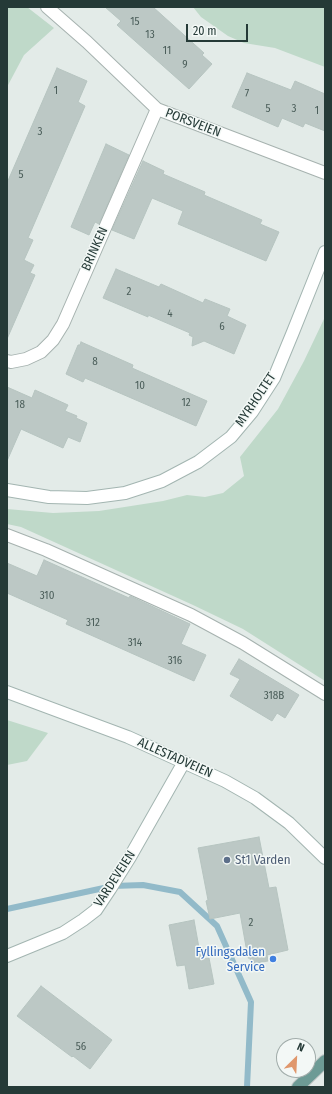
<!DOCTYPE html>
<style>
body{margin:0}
#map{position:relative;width:332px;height:1094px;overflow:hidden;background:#e3ebe8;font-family:"Fira Sans Condensed",sans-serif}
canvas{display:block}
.frame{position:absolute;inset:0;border:8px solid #253a37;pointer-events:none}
.north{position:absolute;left:276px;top:1038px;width:40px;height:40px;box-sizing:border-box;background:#f3f8f6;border:1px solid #a1acaa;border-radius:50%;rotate:24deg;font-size:11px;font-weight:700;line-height:16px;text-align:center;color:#253a37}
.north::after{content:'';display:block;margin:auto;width:14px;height:18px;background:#e0976c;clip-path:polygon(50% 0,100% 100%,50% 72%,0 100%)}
.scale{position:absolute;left:186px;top:24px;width:62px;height:18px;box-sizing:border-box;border:2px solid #253a37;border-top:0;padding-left:5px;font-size:12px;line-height:14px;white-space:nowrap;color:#253a37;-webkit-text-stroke:3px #f3f8f6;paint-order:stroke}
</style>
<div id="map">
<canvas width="332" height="1094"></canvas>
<div class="frame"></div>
<div class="north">N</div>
<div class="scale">20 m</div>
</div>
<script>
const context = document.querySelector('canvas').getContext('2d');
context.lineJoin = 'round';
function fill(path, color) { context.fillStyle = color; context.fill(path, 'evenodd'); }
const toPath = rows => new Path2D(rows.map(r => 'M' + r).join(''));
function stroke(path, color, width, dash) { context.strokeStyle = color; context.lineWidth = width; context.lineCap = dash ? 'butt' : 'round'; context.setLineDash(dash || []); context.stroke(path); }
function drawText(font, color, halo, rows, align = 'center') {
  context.font = font + ' "Fira Sans Condensed",sans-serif'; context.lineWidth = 3; context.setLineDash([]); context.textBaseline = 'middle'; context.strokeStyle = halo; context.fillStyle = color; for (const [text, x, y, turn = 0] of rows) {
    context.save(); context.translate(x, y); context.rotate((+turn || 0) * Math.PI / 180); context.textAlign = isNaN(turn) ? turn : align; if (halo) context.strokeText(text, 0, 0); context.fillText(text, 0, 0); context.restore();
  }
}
fill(toPath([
 [7,7,27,7,54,28,24,55,7,87],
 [193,7,325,7,325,67,275,48,244,43,228,36,201,17],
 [324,319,325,320,325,681,243,629,193,605,21,527,7,524,7,509,53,513,99,511,163,501,187,495,205,497,223,493,244,476,240,457,278,409,304,361],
 [7,720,48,733,27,761,7,765]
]), '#bfd9c9');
stroke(toPath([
 [7,909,113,886,143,885,180,892,217,926,251,1002,247,1087]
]), '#92bac9', 6);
const building = toPath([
 [105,7,153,7,204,53,202,55,212,64,189,89,117,25,121,21,105,7],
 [57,68,87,81,78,102,85,106,28,238,33,240,24,260,34,265,30,273,35,275,7,339,7,183,57,68],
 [247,73,291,90,295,81,325,94,325,131,305,123,303,127,282,118,278,127,232,107,247,73],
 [106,144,129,155,99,224,95,222,89,235,71,227,106,144],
 [143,161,164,171,163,174,205,192,204,195,262,220,260,224,279,232,266,261,178,224,183,211,152,198,134,239,112,230,143,161],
 [116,269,159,287,161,284,203,303,205,299,230,309,227,316,246,325,234,354,204,341,192,346,193,337,189,335,190,333,148,315,148,317,103,298,116,269],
 [81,342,133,365,132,368,207,401,196,426,85,378,83,382,66,374,78,345,80,345,81,342],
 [7,387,32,398,35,390,68,405,65,411,77,416,76,418,87,423,80,442,68,437,63,448,21,429,7,461,7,387],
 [44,560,129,598,130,596,190,624,181,644,206,655,194,681,66,624,68,620,7,593,7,563,37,576,44,560],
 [239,659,299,695,285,718,277,713,272,721,230,696,240,679,230,674,239,659],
 [259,837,269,888,276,887,288,950,267,955,268,961,251,964,250,958,248,958,240,913,210,919,206,901,208,900,198,848,259,837],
 [194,920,201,959,209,958,214,984,189,989,185,965,177,966,169,925,194,920],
 [41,986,112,1040,90,1069,73,1056,72,1057,17,1016,41,986]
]);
fill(building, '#bcc8c5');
stroke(building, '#b6c4c0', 1);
const street = toPath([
 [47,7,87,42,157,109,325,173],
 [7,361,11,362,26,359,41,352,53,340,63,324,157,109],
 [7,535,46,550,191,615,243,643,325,694]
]);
const secondary = toPath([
 [7,490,49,497,87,498,125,493,162,481,198,462,231,437,252,412,274,378,293,332,325,252],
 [7,692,128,737,225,781,255,798,289,823,325,858],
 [7,956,63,933,83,920,96,910,110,889,130,857,184,762]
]);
const primary = toPath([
 [298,1087,325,1061]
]);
stroke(street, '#a6b2af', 14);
stroke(secondary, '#a3b5b1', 14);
stroke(primary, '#c2c8c7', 14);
stroke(street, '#fff', 12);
stroke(secondary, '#fff', 12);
stroke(primary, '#6d9b95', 12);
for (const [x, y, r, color] of [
 [227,860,4,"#5c6f8a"],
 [273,959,4,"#3f7fe0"]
]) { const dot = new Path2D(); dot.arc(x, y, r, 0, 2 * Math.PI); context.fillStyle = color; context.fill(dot); stroke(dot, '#f3f8f6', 1.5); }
drawText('11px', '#4b5e5a', null, [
 ["15",135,22],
 ["13",150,35],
 ["11",167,51],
 ["9",185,65],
 ["1",56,91],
 ["7",247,94],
 ["5",268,109],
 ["3",294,109],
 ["1",317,111],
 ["3",40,132],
 ["5",21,175],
 ["2",129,292],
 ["4",170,314],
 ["6",222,327],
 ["8",95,362],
 ["10",140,386],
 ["12",186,403],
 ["18",20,405],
 ["310",47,596],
 ["312",93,623],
 ["314",135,643],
 ["316",175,661],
 ["318B",274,696],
 ["2",251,923],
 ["56",81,1047]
]);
drawText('13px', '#253a37', '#f3f8f6', [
 ["PORSVEIEN",193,123,21],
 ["BRINKEN",95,249,-66],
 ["MYRHOLTET",256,400,-56],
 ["ALLESTADVEIEN",175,758,24],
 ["VARDEVEIEN",115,879,-57]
]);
drawText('13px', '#4e5e75', '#f3f8f6', [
 ["St1 Varden",235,860]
], 'left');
drawText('13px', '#366cbe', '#f3f8f6', [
 ["Fyllingsdalen",265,952],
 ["Service",265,967]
], 'right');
</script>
